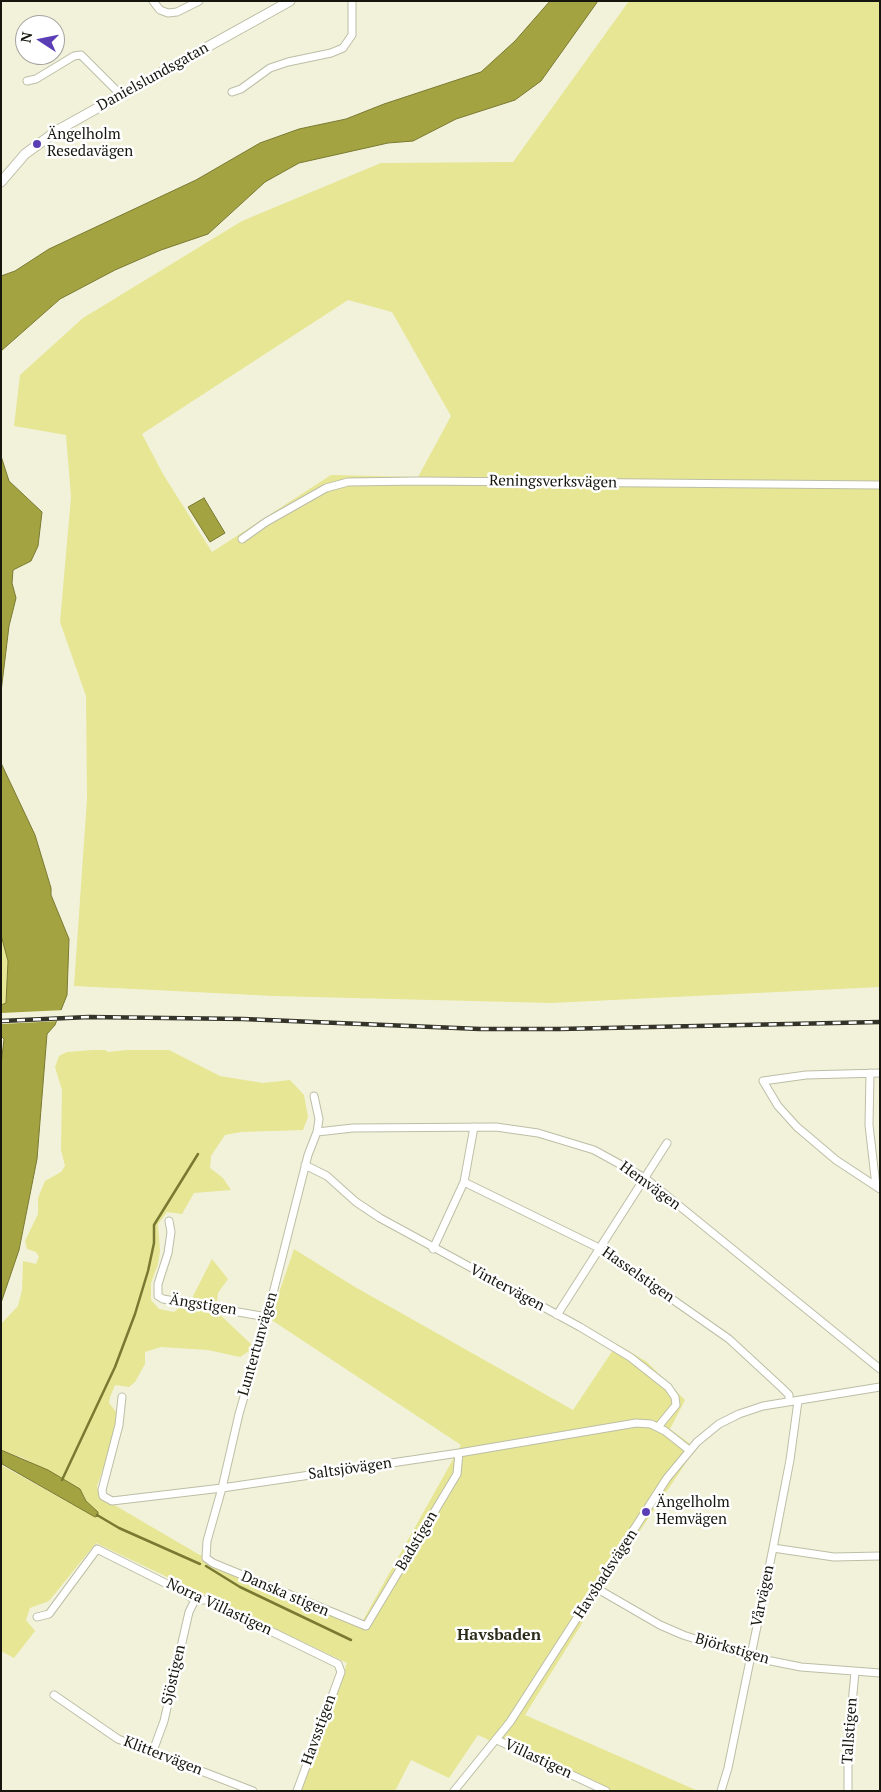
<!DOCTYPE html>
<meta charset="utf-8">
<style>
body{margin:0}
#map{position:relative;width:881px;height:1792px;overflow:hidden;background:#f2f2da;font-family:"PT Serif",serif}
canvas{display:block}
.frame{position:absolute;inset:0;border:2px solid #16160e;pointer-events:none}
.north{position:absolute;left:15px;top:15px;width:50px;height:50px;box-sizing:border-box;background:#fff;border:1px solid #a2a29f;border-radius:50%;rotate:281deg;font-size:14px;font-weight:700;line-height:20px;text-align:center;color:#16160e}
.north::after{content:'';display:block;margin:auto;width:18px;height:22px;background:#5b3eb6;clip-path:polygon(50% 0,100% 100%,50% 72%,0 100%)}
</style>
<div id="map">
<canvas width="881" height="1792"></canvas>
<div class="frame"></div>
<div class="north">N</div>
</div>
<script>
const context = document.querySelector('canvas').getContext('2d');
context.lineJoin = 'round';
function fill(path, color) { context.fillStyle = color; context.fill(path, 'evenodd'); }
const toPath = rows => new Path2D(rows.map(r => 'M' + r).join(''));
function stroke(path, color, width, dash) { context.strokeStyle = color; context.lineWidth = width; context.lineCap = dash ? 'butt' : 'round'; context.setLineDash(dash || []); context.stroke(path); }
function drawText(font, color, halo, rows, align = 'center') {
  context.font = font + ' "PT Serif",serif'; context.lineWidth = 5; context.setLineDash([]); context.textBaseline = 'middle'; context.strokeStyle = halo; context.fillStyle = color; for (const [text, x, y, turn = 0] of rows) {
    context.save(); context.translate(x, y); context.rotate((+turn || 0) * Math.PI / 180); context.textAlign = isNaN(turn) ? turn : align; if (halo) context.strokeText(text, 0, 0); context.fillText(text, 0, 0); context.restore();
  }
}
fill(toPath([
 [629,1,880,1,880,987,551,1003,274,996,74,986,87,799,86,696,60,622,71,497,66,435,14,426,20,375,83,318,242,221,381,163,513,162],
 [348,300,392,312,451,416,418,477,331,475,212,552,163,474,142,434],
 [1,935,8,961,6,1003,1,1005],
 [93,1050,105,1050,108,1052,127,1050,169,1050,220,1076,263,1083,290,1080,304,1095,308,1117,303,1130,241,1132,225,1135,211,1156,210,1168,223,1178,231,1190,194,1193,182,1214,167,1212,158,1224,160,1251,158,1264,151,1283,151,1300,159,1309,174,1312,192,1298,212,1259,228,1279,218,1293,216,1311,251,1344,249,1351,240,1357,208,1350,161,1347,145,1352,145,1364,135,1382,129,1387,115,1385,110,1397,109,1403,117,1413,111,1446,97,1486,99,1496,198,1554,362,1622,461,1445,270,1319,294,1249,355,1287,573,1410,617,1344,647,1362,685,1400,670,1429,696,1448,635,1538,525,1715,698,1791,598,1791,478,1735,449,1778,411,1760,395,1791,301,1791,347,1663,96,1543,49,1601,30,1608,26,1620,35,1631,14,1658,1,1651,1,1465,95,1517,98,1516,98,1512,86,1501,84,1495,67,1481,23,1458,1,1450,1,1324,18,1306,22,1290,23,1261,36,1264,39,1257,36,1252,27,1249,25,1241,38,1214,38,1198,45,1181,61,1172,65,1166,61,1150,62,1090,55,1067,59,1056,67,1052]
]), '#e6e694');
const water = toPath([
 [550,1,598,1,541,81,515,100,456,119,413,141,388,143,299,163,265,182,208,234,161,250,115,270,60,299,1,351,1,276,15,271,49,249,196,180,260,143,299,129,346,119,384,104,481,72,515,41,550,1],
 [1,456,9,481,42,512,38,546,31,561,13,570,12,583,16,598,9,626,1,692,1,456],
 [204,498,225,533,210,542,188,507,204,498],
 [1,763,35,835,51,888,51,895,69,939,67,995,55,1025,47,1034,37,1159,19,1250,1,1303,1,1065,4,1039,1,1036,1,1005,6,1003,8,961,1,935,1,763],
 [1,1450,48,1470,80,1489,86,1501,98,1512,98,1516,95,1517,2,1464,1,1450]
]);
fill(water, '#a4a341');
stroke(water, '#797932', 1);
fill(toPath([
 [65,1010,59,1021,1,1024,1,1013]
]), '#f2f2da');
stroke(toPath([
 [62,1480,115,1367,135,1314,148,1271,154,1243,154,1225,198,1154],
 [97,1515,119,1528,200,1564],
 [206,1566,240,1587,351,1640]
]), '#797932', 2.5);
const minor = toPath([
 [153,1,160,10,168,13,177,12,199,1],
 [27,81,36,79,74,56,81,55,121,95],
 [232,92,241,89,270,68,288,62,331,53,343,48,352,35,352,1],
 [242,539,266,522,326,488,348,482,419,481,880,485],
 [870,1073,869,1125,876,1186],
 [880,1073,806,1075,763,1081,778,1106,797,1127,836,1160,880,1189],
 [314,1096,319,1119,317,1132,308,1155,267,1317,239,1414,222,1488,207,1541,206,1558,213,1563,366,1626,457,1474,459,1453],
 [317,1132,353,1128,496,1127,538,1133,594,1150,645,1178,880,1369],
 [305,1165,327,1176,356,1202,380,1218,580,1327,630,1357,668,1387,675,1397,676,1405,658,1427],
 [464,1182,599,1248,729,1339,782,1388,789,1395,789,1401],
 [169,1221,171,1232,168,1253,158,1284,158,1296,163,1299,267,1317],
 [433,1249,464,1182,474,1127],
 [557,1315,667,1143],
 [122,1397,119,1425,102,1490,103,1496,112,1501,222,1488,459,1453,636,1423,651,1424,665,1431,689,1450],
 [773,1548,834,1557,880,1556],
 [596,1588,660,1625,683,1635,751,1657,801,1667,880,1673],
 [37,1617,49,1614,97,1549,185,1593,195,1600,207,1600,338,1664,341,1672,297,1791],
 [54,1695,118,1739,253,1791],
 [497,1740,606,1791],
 [153,1751,164,1721,189,1612,195,1600],
 [454,1791,510,1722,667,1478,697,1442,719,1424,739,1414,763,1406,880,1387],
 [721,1791,728,1768,773,1548,790,1460,798,1401],
 [848,1791,848,1746,855,1672]
]);
const tertiary = toPath([
 [1,182,25,154,58,130,290,1]
]);
stroke(minor, '#bdbea6', 9);
stroke(tertiary, '#bdbea6', 11);
stroke(minor, '#fff', 7);
stroke(tertiary, '#fff', 9);
const rail = toPath([
 [1,1021,89,1017,243,1019,480,1029,560,1029,880,1022]
]);
stroke(rail, '#333329', 4.5);
stroke(rail, '#fff', 2.5, [8]);
for (const [x, y, r, color] of [
 [37,144,5,"#5b3eb6"],
 [646,1512,5,"#5b3eb6"]
]) { const dot = new Path2D(); dot.arc(x, y, r, 0, 2 * Math.PI); context.fillStyle = color; context.fill(dot); stroke(dot, '#fff', 2); }
drawText('15px', '#16160e', '#fff', [
 ["Danielslundsgatan",153,77,-29],
 ["Reningsverksvägen",553,482,1],
 ["Hemvägen",650,1186,36],
 ["Hasselstigen",638,1275,35],
 ["Vintervägen",507,1288,28],
 ["Ängstigen",203,1305,9],
 ["Luntertunvägen",258,1344,-74],
 ["Saltsjövägen",350,1469,-8],
 ["Badstigen",417,1541,-59],
 ["Havsbadsvägen",606,1574,-57],
 ["Danska stigen",285,1594,23],
 ["Vårvägen",763,1596,-78],
 ["Norra Villastigen",219,1607,25],
 ["Björkstigen",732,1649,16],
 ["Sjöstigen",174,1675,-77],
 ["Havsstigen",319,1730,-70],
 ["Tallstigen",850,1731,-86],
 ["Klittervägen",163,1756,21],
 ["Villastigen",538,1759,25]
]);
drawText('15px', '#16160e', '#fff', [
 ["Ängelholm",47,135],
 ["Resedavägen",47,152],
 ["Ängelholm",656,1503],
 ["Hemvägen",656,1520]
], 'left');
drawText('bold 16px', '#2c2c19', '#fff', [
 ["Havsbaden",499,1635]
]);
</script>
